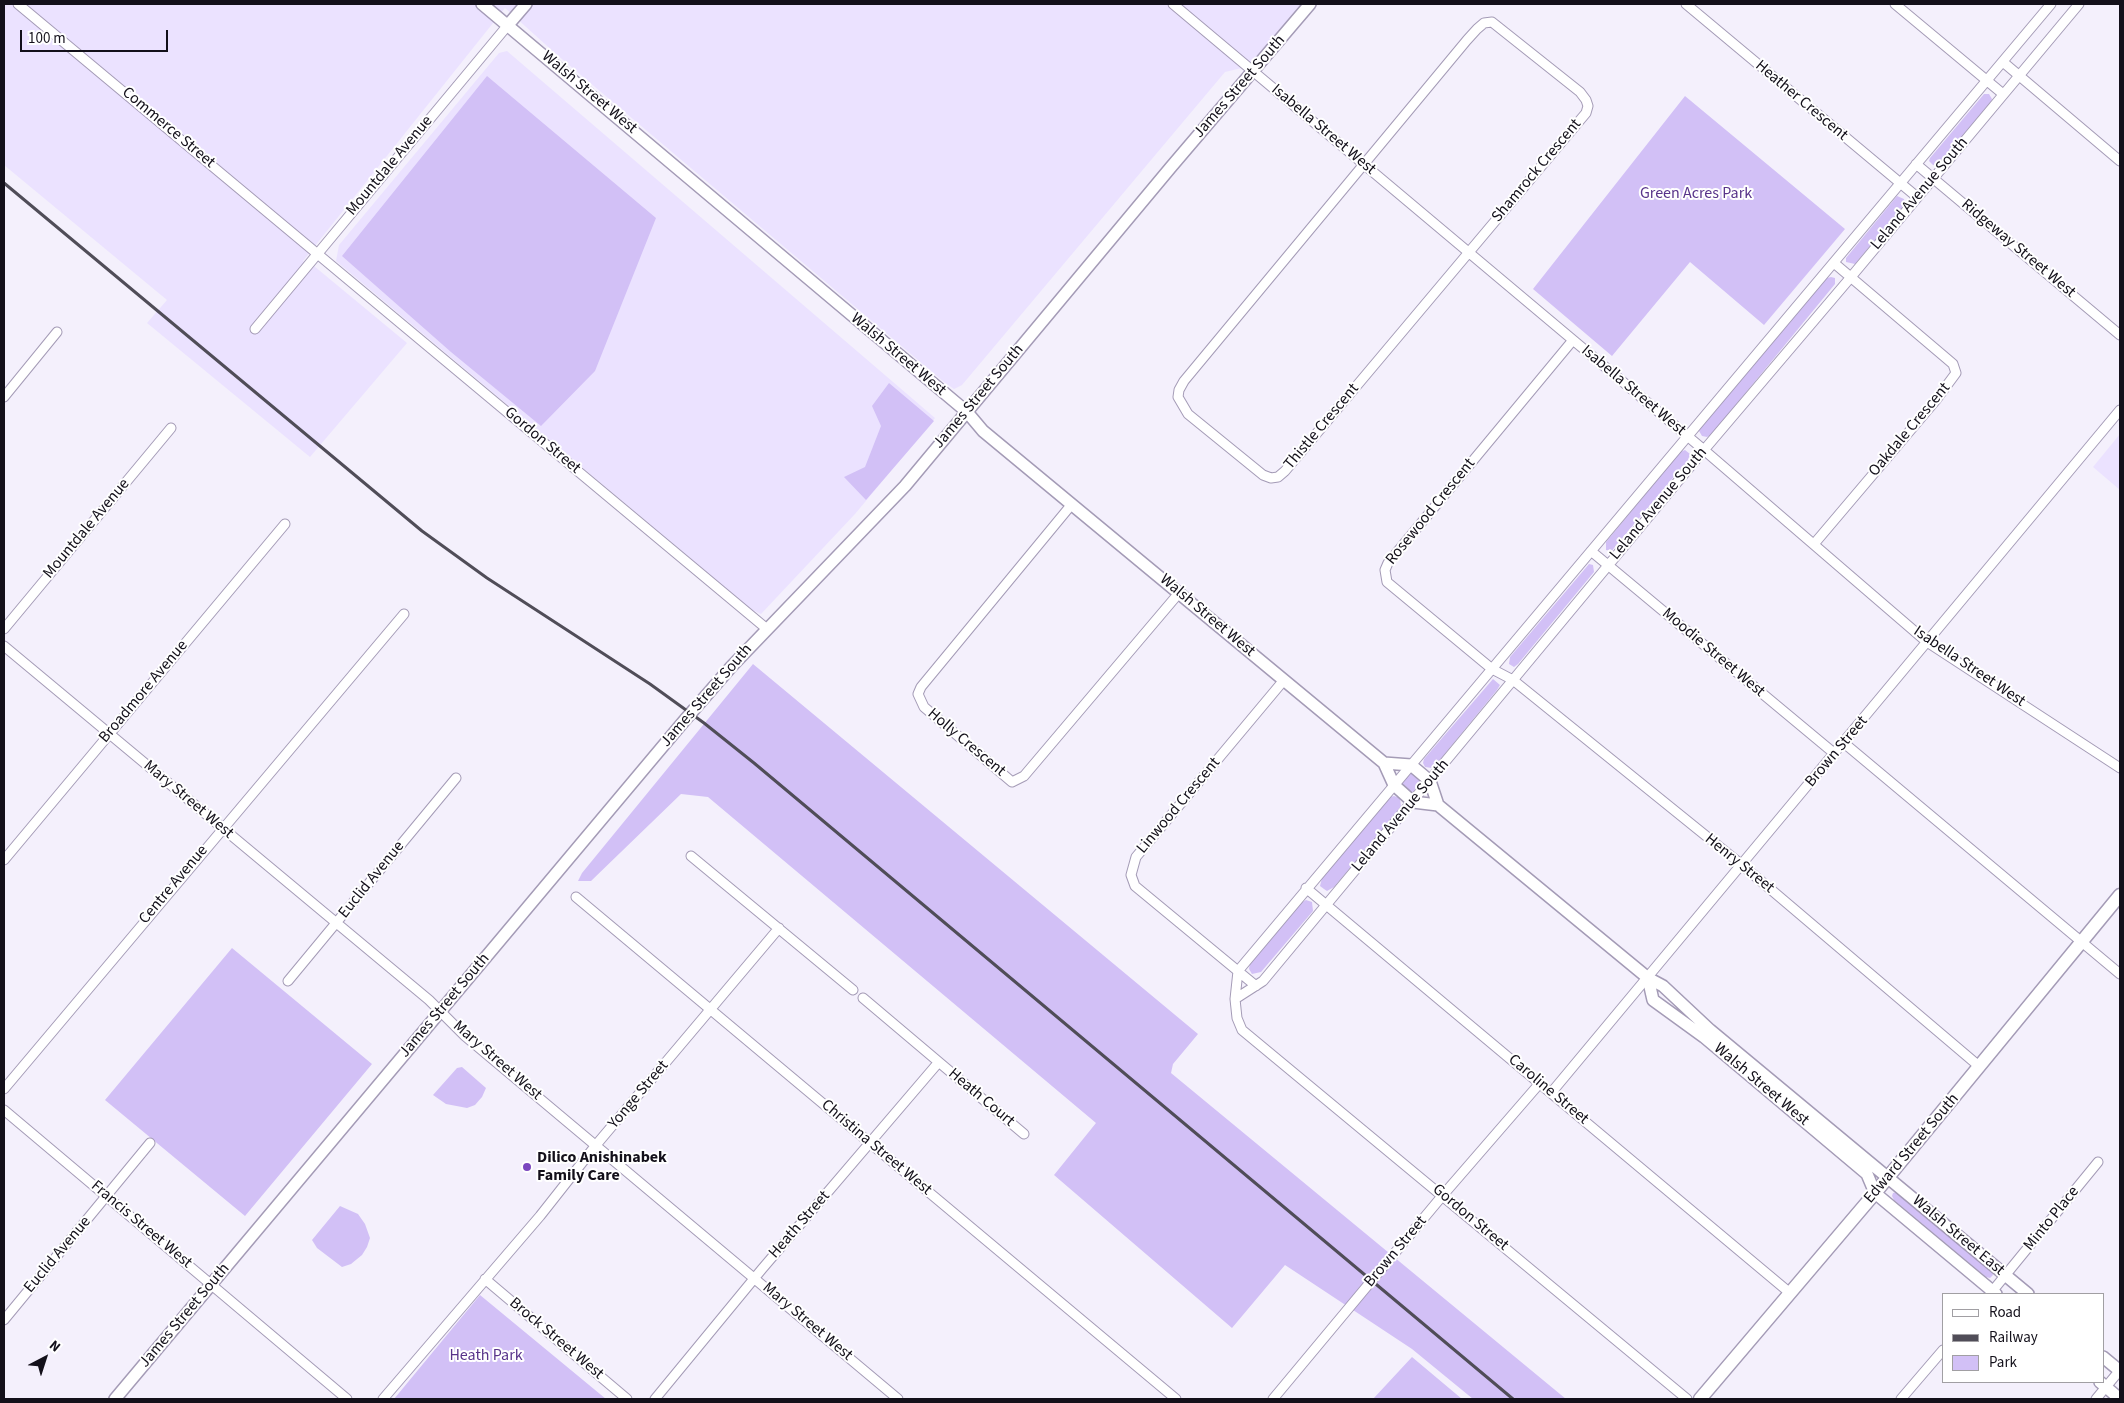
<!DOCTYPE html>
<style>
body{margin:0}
#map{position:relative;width:2124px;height:1403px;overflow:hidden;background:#f4f0fc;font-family:"Source Sans 3",sans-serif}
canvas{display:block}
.frame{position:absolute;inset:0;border:5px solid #13101a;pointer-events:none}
.legend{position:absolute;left:1942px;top:1293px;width:162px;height:90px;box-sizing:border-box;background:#fff;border:1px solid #a19fa3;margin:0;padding:6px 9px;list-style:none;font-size:15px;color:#13101a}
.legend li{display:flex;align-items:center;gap:10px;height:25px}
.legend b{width:25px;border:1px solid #a19fa3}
.north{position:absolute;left:20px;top:1333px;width:50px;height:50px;-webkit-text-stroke:4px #fff;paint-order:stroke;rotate:40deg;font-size:14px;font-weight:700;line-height:20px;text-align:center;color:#13101a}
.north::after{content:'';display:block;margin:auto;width:18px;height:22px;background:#13101a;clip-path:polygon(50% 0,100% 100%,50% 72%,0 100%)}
.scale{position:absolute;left:20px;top:30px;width:148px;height:22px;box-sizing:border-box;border:2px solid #13101a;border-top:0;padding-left:6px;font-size:15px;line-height:18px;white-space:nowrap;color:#13101a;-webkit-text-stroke:4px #fff;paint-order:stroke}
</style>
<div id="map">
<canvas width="2124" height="1403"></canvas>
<div class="frame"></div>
<ul class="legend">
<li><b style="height:6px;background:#fff"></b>Road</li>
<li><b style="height:6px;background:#504d58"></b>Railway</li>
<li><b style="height:14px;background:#d2c0f6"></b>Park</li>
</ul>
<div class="north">N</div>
<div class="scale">100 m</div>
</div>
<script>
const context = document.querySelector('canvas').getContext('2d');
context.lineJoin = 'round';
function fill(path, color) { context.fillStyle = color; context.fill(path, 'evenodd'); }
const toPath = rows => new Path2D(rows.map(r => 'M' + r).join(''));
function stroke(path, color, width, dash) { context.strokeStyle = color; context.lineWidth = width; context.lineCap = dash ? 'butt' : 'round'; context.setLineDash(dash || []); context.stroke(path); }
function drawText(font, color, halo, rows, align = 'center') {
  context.font = font + ' "Source Sans 3",sans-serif'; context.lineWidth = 4; context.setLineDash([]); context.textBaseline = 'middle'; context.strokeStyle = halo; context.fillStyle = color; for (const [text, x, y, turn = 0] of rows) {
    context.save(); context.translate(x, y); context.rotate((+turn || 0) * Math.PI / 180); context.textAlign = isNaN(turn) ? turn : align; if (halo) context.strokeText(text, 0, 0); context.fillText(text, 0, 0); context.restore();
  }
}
fill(toPath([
 [4,4,1314,4,1263,63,1225,72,962,385,954,389,944,382,556,54,505,8,303,261,312,269,314,266,407,343,310,457,147,323,167,300,4,165],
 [507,51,935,418,855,514,761,614,752,610,336,261,339,245,499,53],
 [2120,434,2120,490,2093,467]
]), '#ebe2ff');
fill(toPath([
 [487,76,656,218,595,371,541,426,451,352,342,256],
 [1984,94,1989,94,1992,99,1991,102,1941,161,1938,164,1933,165,1929,161,1930,158],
 [1685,96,1845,229,1764,325,1690,262,1612,356,1533,289],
 [1897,196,1904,199,1905,204,1855,264,1846,262,1846,258],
 [1831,277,1835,278,1835,284,1711,435,1707,437,1702,436,1699,431,1701,425,1827,278],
 [889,383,934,421,866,500,844,477,865,467,881,426,872,406],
 [1685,450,1690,454,1688,460,1614,548,1612,551,1606,550,1606,542,1680,452],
 [1589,564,1593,565,1594,572,1518,664,1514,667,1509,664,1510,657],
 [753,664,1198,1034,1173,1064,1171,1073,1566,1399,1473,1399,1412,1349,1285,1265,1232,1328,1054,1175,1096,1123,708,797,681,794,591,881,578,881,582,873],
 [1493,679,1500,685,1497,690,1434,767,1432,768,1425,767,1423,763,1424,759],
 [1411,772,1421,781,1413,792,1410,791,1402,783,1403,780],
 [1394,796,1400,798,1401,807,1334,887,1327,891,1324,889,1320,886,1322,878,1390,797],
 [1306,900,1312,902,1313,911,1261,972,1252,974,1249,969,1250,963,1301,903],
 [232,948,372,1064,245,1216,105,1100],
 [462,1067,486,1088,482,1097,475,1105,467,1108,446,1104,433,1095,457,1068],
 [1897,1192,1992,1272,1993,1275,1990,1278,1986,1277,1894,1200,1892,1196,1893,1193],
 [340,1206,358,1214,365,1224,370,1238,367,1247,362,1255,351,1264,342,1267,317,1248,312,1240],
 [480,1295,606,1399,394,1399],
 [1412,1357,1462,1399,1373,1399]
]), '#d2c0f6');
const minor = toPath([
 [18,4,767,629],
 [1173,4,1704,450,1927,642,2120,768],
 [1686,4,1917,197],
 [1895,4,2003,94],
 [1492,22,1580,92,1586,100,1588,106,1586,113,1285,471,1278,477,1271,478,1263,475,1188,414,1178,397,1179,390,1184,381,1467,40,1477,29,1484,23,1492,22],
 [2003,62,2120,161],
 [1916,164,2120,335],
 [255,329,508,25],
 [1573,340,1388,563,1385,570,1387,582,1492,669,1513,680,1742,865,1980,1067],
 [4,397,57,332],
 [1072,504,921,687,918,694,924,707,1012,782,1024,776,1179,593],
 [1814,544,1936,400,1956,373,1953,364,1946,358,1834,263],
 [1591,551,1835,754],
 [4,629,171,428],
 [4,646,429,1000,465,1036,898,1399],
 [1844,743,2120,974],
 [691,856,853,990],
 [4,860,285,524],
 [1306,888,1790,1293],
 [576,897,1176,1399],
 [288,981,456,778],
 [1256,986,1135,886,1131,875,1136,857,1284,680],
 [863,998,1024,1134],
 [1235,999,1263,981,1704,450,1851,277,2079,4],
 [4,1089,404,614],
 [1551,1093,2120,410],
 [4,1110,347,1399],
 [485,1279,627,1399],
 [1990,1294,2098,1162],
 [4,1320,150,1143],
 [383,1399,540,1216,596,1145,779,928],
 [655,1399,762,1269,938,1063],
 [1273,1399,1443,1195,1540,1083],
 [1687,1399,1242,1030,1237,1018,1235,999,1238,971,2051,4],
 [1901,1399,1943,1350],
 [2096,1399,2120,1370]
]);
const tertiary = toPath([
 [482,4,967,412,983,431,1384,763,1394,785,1413,802,1438,805,1430,781,1411,765,1384,763],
 [508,25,526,4],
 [1438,805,1648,978,1663,986,1710,1030,2028,1294],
 [1648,978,1653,1000,1704,1037,1867,1174,1875,1193,1996,1294],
 [2103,1357,2120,1371],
 [2100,1382,2120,1399],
 [115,1399,684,721,731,667,905,486,1171,167,1310,4]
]);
const secondary = toPath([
 [1700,1399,1875,1193,2120,895]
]);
stroke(minor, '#a49bb6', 11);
stroke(tertiary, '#a49bb6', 14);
stroke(secondary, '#a49bb6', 15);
stroke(minor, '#fff', 9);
stroke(tertiary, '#fff', 11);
stroke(secondary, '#fff', 12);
stroke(toPath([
 [4,183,422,531,487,578,650,684,704,723,754,763,1513,1399]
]), '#504d58', 3);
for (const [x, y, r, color] of [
 [527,1167,5,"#7b47bf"]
]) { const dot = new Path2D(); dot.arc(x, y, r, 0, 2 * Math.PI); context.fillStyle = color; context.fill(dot); stroke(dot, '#fff', 2); }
drawText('16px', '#13101a', '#fff', [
 ["James Street South",1240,87,-49],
 ["Walsh Street West",589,93,40],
 ["Heather Crescent",1801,101,40],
 ["Commerce Street",168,128,40],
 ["Isabella Street West",1323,130,40],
 ["Mountdale Avenue",390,166,-50],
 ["Shamrock Crescent",1537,171,-50],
 ["Leland Avenue South",1920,194,-50],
 ["Ridgeway Street West",2018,249,40],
 ["Walsh Street West",898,355,40],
 ["Isabella Street West",1633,391,40],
 ["James Street South",979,397,-50],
 ["Thistle Crescent",1322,427,-50],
 ["Oakdale Crescent",1910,430,-50],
 ["Gordon Street",542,441,40],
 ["Leland Avenue South",1659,504,-50],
 ["Rosewood Crescent",1431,512,-51],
 ["Mountdale Avenue",87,529,-50],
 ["Walsh Street West",1207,616,40],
 ["Moodie Street West",1713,653,40],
 ["Isabella Street West",1969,667,34],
 ["Broadmore Avenue",144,692,-50],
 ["James Street South",707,696,-49],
 ["Holly Crescent",966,743,40],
 ["Brown Street",1837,752,-50],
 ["Mary Street West",188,800,40],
 ["Linwood Crescent",1179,806,-50],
 ["Leland Avenue South",1401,816,-50],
 ["Henry Street",1739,864,39],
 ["Euclid Avenue",372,880,-51],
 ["Centre Avenue",174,885,-50],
 ["James Street South",445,1006,-50],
 ["Mary Street West",497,1061,41],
 ["Walsh Street West",1761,1085,40],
 ["Caroline Street",1548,1090,40],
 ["Yonge Street",639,1095,-50],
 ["Heath Court",981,1098,40],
 ["Christina Street West",876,1148,40],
 ["Edward Street South",1912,1149,-50],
 ["Gordon Street",1470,1218,40],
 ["Minto Place",2052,1219,-51],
 ["Francis Street West",141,1225,40],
 ["Heath Street",800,1225,-49],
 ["Walsh Street East",1958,1236,40],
 ["Brown Street",1396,1252,-50],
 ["Euclid Avenue",58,1255,-50],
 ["James Street South",185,1316,-50],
 ["Mary Street West",807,1322,40],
 ["Brock Street West",556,1339,40]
]);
drawText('16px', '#58338a', '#fff', [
 ["Green Acres Park",1696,194],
 ["Heath Park",486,1356]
]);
drawText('bold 16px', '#13101a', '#fff', [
 ["Dilico Anishinabek",537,1158],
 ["Family Care",537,1176]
], 'left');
</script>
